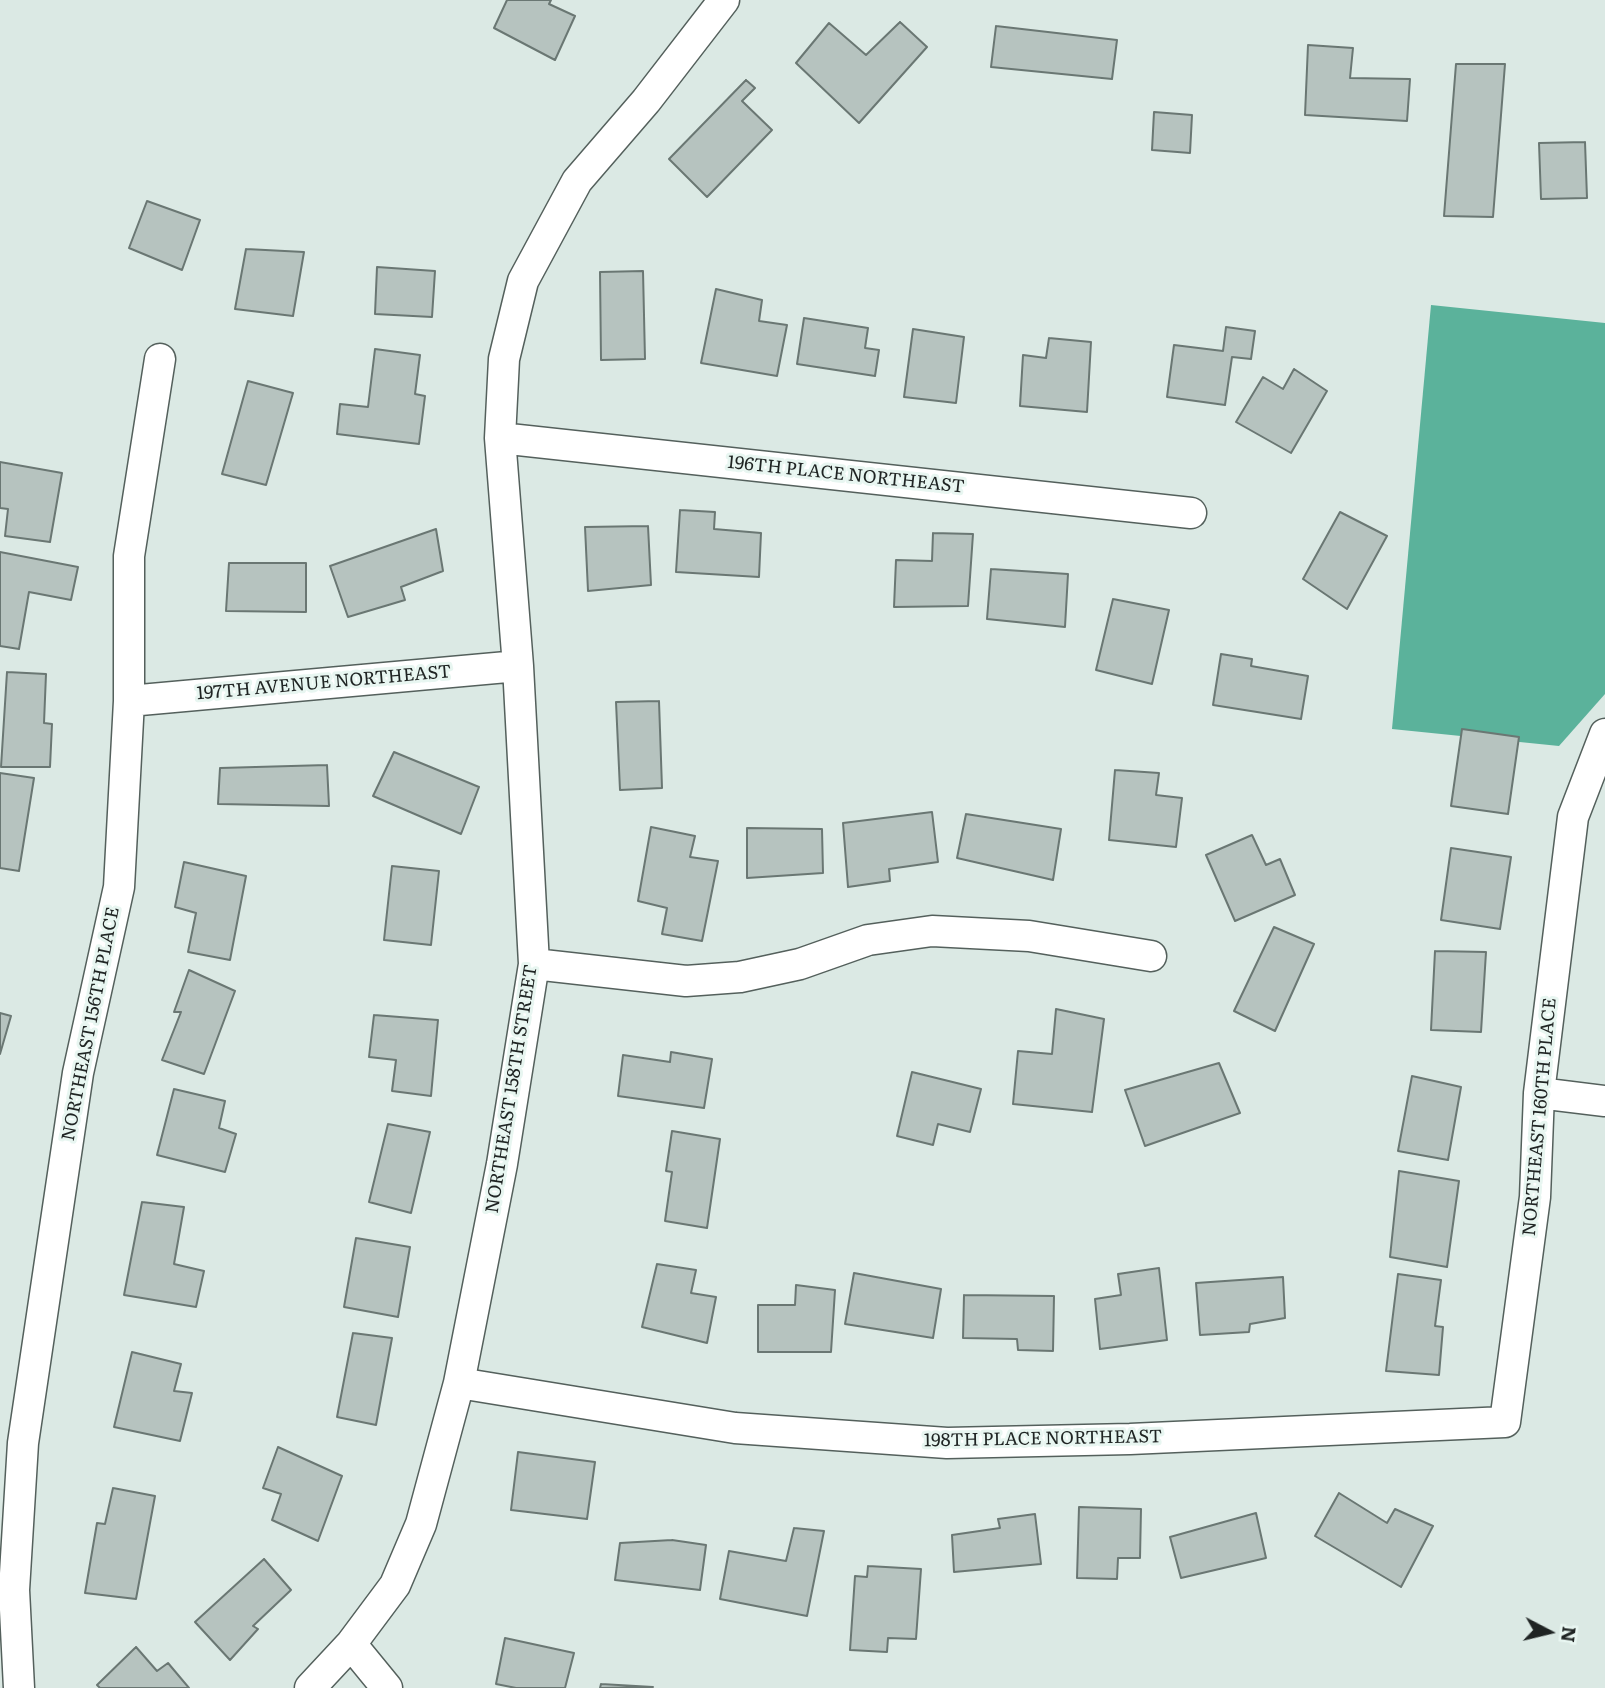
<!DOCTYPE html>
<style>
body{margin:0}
#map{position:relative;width:1605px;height:1688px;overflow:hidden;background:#dbe9e4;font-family:Literata,serif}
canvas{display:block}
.north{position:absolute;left:1514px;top:1597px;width:70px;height:70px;-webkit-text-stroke:5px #e8f6f1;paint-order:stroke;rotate:97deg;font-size:19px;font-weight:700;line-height:28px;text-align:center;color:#1f2423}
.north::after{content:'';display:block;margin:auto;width:24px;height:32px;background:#1f2423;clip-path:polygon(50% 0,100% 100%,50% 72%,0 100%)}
</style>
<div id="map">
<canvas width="1605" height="1688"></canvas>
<div class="north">N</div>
</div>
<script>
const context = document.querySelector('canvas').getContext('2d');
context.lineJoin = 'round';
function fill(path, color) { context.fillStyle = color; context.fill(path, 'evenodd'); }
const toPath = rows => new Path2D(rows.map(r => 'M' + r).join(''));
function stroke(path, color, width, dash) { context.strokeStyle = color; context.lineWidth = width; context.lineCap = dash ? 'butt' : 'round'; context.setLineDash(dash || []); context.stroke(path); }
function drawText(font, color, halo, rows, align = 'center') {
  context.font = font + ' Literata,serif'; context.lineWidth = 6; context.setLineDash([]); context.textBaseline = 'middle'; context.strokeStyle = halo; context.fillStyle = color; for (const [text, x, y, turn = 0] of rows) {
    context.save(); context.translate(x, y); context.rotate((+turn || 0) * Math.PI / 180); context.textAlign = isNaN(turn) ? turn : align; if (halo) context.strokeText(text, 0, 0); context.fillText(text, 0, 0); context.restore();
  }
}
fill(toPath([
 [1431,305,1605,323,1605,694,1559,746,1392,729]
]), '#5bb29b');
const building = toPath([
 [507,0,551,0,549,4,575,16,555,60,494,28,507,0],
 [900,22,927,47,859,123,796,63,829,23,866,55,900,22],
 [996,26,1117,40,1112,79,991,67,996,26],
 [1308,45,1353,48,1350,78,1410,79,1407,121,1305,115,1308,45],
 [1456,64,1505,64,1493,217,1444,216,1456,64],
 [746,80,755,88,742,101,772,130,707,197,669,159,746,80],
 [1154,112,1192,115,1190,153,1152,150,1154,112],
 [1585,142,1587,198,1541,199,1539,143,1585,142],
 [147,201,200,220,182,270,129,248,147,201],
 [246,249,304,252,293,316,235,309,246,249],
 [377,267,435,271,432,317,375,314,377,267],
 [643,271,645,359,601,360,600,272,643,271],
 [716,289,762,300,759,321,787,325,777,376,701,363,716,289],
 [804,318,868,328,865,348,879,350,875,376,797,364,804,318],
 [1226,327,1255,331,1251,359,1232,357,1225,405,1167,397,1174,345,1223,351,1226,327],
 [913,329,964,337,956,403,904,397,913,329],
 [1049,338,1091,342,1087,412,1020,406,1023,355,1046,358,1049,338],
 [375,349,420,355,415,394,425,396,419,444,337,434,340,404,368,407,375,349],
 [1294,369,1327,391,1291,453,1236,422,1263,377,1283,389,1294,369],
 [248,381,293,393,266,485,222,474,248,381],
 [0,462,62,473,50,542,5,536,8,509,0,508,0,462],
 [680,510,715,512,714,529,761,533,759,577,676,572,680,510],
 [1340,512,1387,536,1347,609,1303,579,1340,512],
 [648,526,651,585,588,591,585,527,648,526],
 [436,529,443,571,401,587,405,600,348,617,330,566,436,529],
 [933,533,973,534,968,606,894,607,896,560,932,561,933,533],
 [0,552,78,567,71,600,29,592,19,649,0,646,0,552],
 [229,563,306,563,306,612,226,611,229,563],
 [991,569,1068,574,1065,627,987,619,991,569],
 [1113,599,1169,610,1152,684,1096,670,1113,599],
 [1221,654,1252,659,1251,666,1308,676,1301,719,1213,705,1221,654],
 [7,672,46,674,44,723,52,724,50,767,1,767,7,672],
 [659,701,662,788,620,790,616,702,659,701],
 [1462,729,1519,737,1508,814,1451,806,1462,729],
 [394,752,479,787,461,834,373,796,394,752],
 [327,765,329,806,218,804,220,768,327,765],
 [1115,770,1159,773,1156,795,1182,798,1176,847,1109,840,1115,770],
 [0,773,34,778,19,871,0,868,0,773],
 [932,812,938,862,889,869,890,881,848,887,843,823,932,812],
 [966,814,1061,829,1053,880,957,858,966,814],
 [651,827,695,836,690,857,718,861,702,941,662,934,667,908,638,901,651,827],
 [747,828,822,829,823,873,747,878,747,828],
 [1252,835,1266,865,1280,859,1295,895,1235,921,1206,855,1252,835],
 [1451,848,1511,857,1500,929,1441,920,1451,848],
 [184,862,246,876,230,960,188,952,196,913,175,907,184,862],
 [392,866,439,871,431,945,384,940,392,866],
 [1274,927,1314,944,1275,1031,1234,1011,1274,927],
 [1435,951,1486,952,1481,1032,1431,1030,1435,951],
 [189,970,235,991,204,1074,162,1060,181,1012,174,1012,189,970],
 [1056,1009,1104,1019,1092,1112,1013,1104,1018,1051,1052,1054,1056,1009],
 [0,1013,11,1016,0,1054,0,1013],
 [374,1015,438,1020,431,1096,392,1091,396,1060,369,1057,374,1015],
 [671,1052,712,1059,704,1108,618,1096,623,1055,670,1062,671,1052],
 [1219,1063,1240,1113,1145,1146,1125,1090,1219,1063],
 [912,1072,981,1089,970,1132,938,1124,933,1145,897,1136,912,1072],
 [1412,1076,1461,1087,1448,1160,1398,1151,1412,1076],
 [174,1089,225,1101,219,1128,236,1134,225,1172,157,1155,174,1089],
 [388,1124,430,1132,411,1213,369,1202,388,1124],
 [672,1131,720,1139,707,1228,665,1221,672,1172,666,1171,672,1131],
 [1399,1171,1459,1181,1447,1267,1390,1257,1399,1171],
 [142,1202,184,1207,174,1264,204,1271,196,1307,124,1295,142,1202],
 [356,1238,410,1247,398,1317,344,1307,356,1238],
 [657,1264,696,1270,691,1293,716,1297,707,1343,642,1327,657,1264],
 [1159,1268,1167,1340,1100,1349,1095,1299,1121,1295,1118,1274,1159,1268],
 [854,1273,941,1289,933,1338,845,1324,854,1273],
 [1398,1274,1441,1280,1435,1326,1443,1327,1439,1375,1386,1371,1398,1274],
 [1283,1277,1285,1318,1250,1324,1249,1332,1200,1335,1196,1283,1283,1277],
 [796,1285,835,1290,831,1352,758,1352,758,1305,795,1305,796,1285],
 [964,1295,1054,1296,1053,1351,1018,1350,1017,1339,963,1338,964,1295],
 [353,1333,392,1338,376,1425,337,1417,353,1333],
 [132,1352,181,1364,174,1391,192,1393,180,1441,114,1427,132,1352],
 [278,1447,342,1476,318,1541,272,1520,281,1494,263,1488,278,1447],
 [518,1452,595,1462,587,1519,511,1510,518,1452],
 [113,1488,155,1496,136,1599,85,1593,97,1523,105,1524,113,1488],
 [1339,1493,1387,1523,1395,1509,1433,1526,1401,1587,1315,1536,1339,1493],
 [1079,1507,1141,1509,1140,1558,1118,1558,1117,1579,1077,1578,1079,1507],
 [1256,1513,1266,1558,1181,1578,1170,1537,1256,1513],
 [1035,1514,1041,1564,954,1572,952,1535,1000,1528,998,1519,1035,1514],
 [794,1528,824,1531,807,1616,720,1599,729,1551,786,1561,794,1528],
 [672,1540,706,1545,700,1590,615,1580,620,1543,672,1540],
 [264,1559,291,1590,253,1626,258,1629,230,1660,195,1622,264,1559],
 [868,1566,921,1569,916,1639,888,1638,887,1652,850,1650,855,1576,867,1577,868,1566],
 [505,1638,574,1653,565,1688,516,1688,496,1684,505,1638],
 [136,1647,157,1671,168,1663,189,1688,100,1688,97,1685,136,1647],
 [601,1684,653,1687,600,1688,601,1684]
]);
fill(building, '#b6c3bf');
stroke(building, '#6a7773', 2);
const minor = toPath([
 [500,438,1191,513],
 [129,701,518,666],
 [534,964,686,981,740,977,800,964,868,940,932,931,1029,936,1151,956],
 [1539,1093,1605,1101],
 [459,1383,735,1428,947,1443,1130,1439,1505,1422,1535,1197,1539,1093,1573,817,1605,734],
 [351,1644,387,1688],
 [19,1688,14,1590,23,1443,78,1073,119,887,129,701,129,556,160,359],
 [310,1688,351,1644,395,1585,421,1524,459,1383,502,1164,534,964,518,666,500,438,504,359,523,281,577,181,646,101,724,0]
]);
stroke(minor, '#54605c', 33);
stroke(minor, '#fff', 30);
drawText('18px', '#1f2423', '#e8f6f1', [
 ["196TH PLACE NORTHEAST",846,475,6],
 ["197TH AVENUE NORTHEAST",324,683,-5],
 ["NORTHEAST 156TH PLACE",91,1024,-79],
 ["NORTHEAST 158TH STREET",512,1089,-81],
 ["NORTHEAST 160TH PLACE",1540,1117,-85],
 ["198TH PLACE NORTHEAST",1043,1439,-1]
]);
</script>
